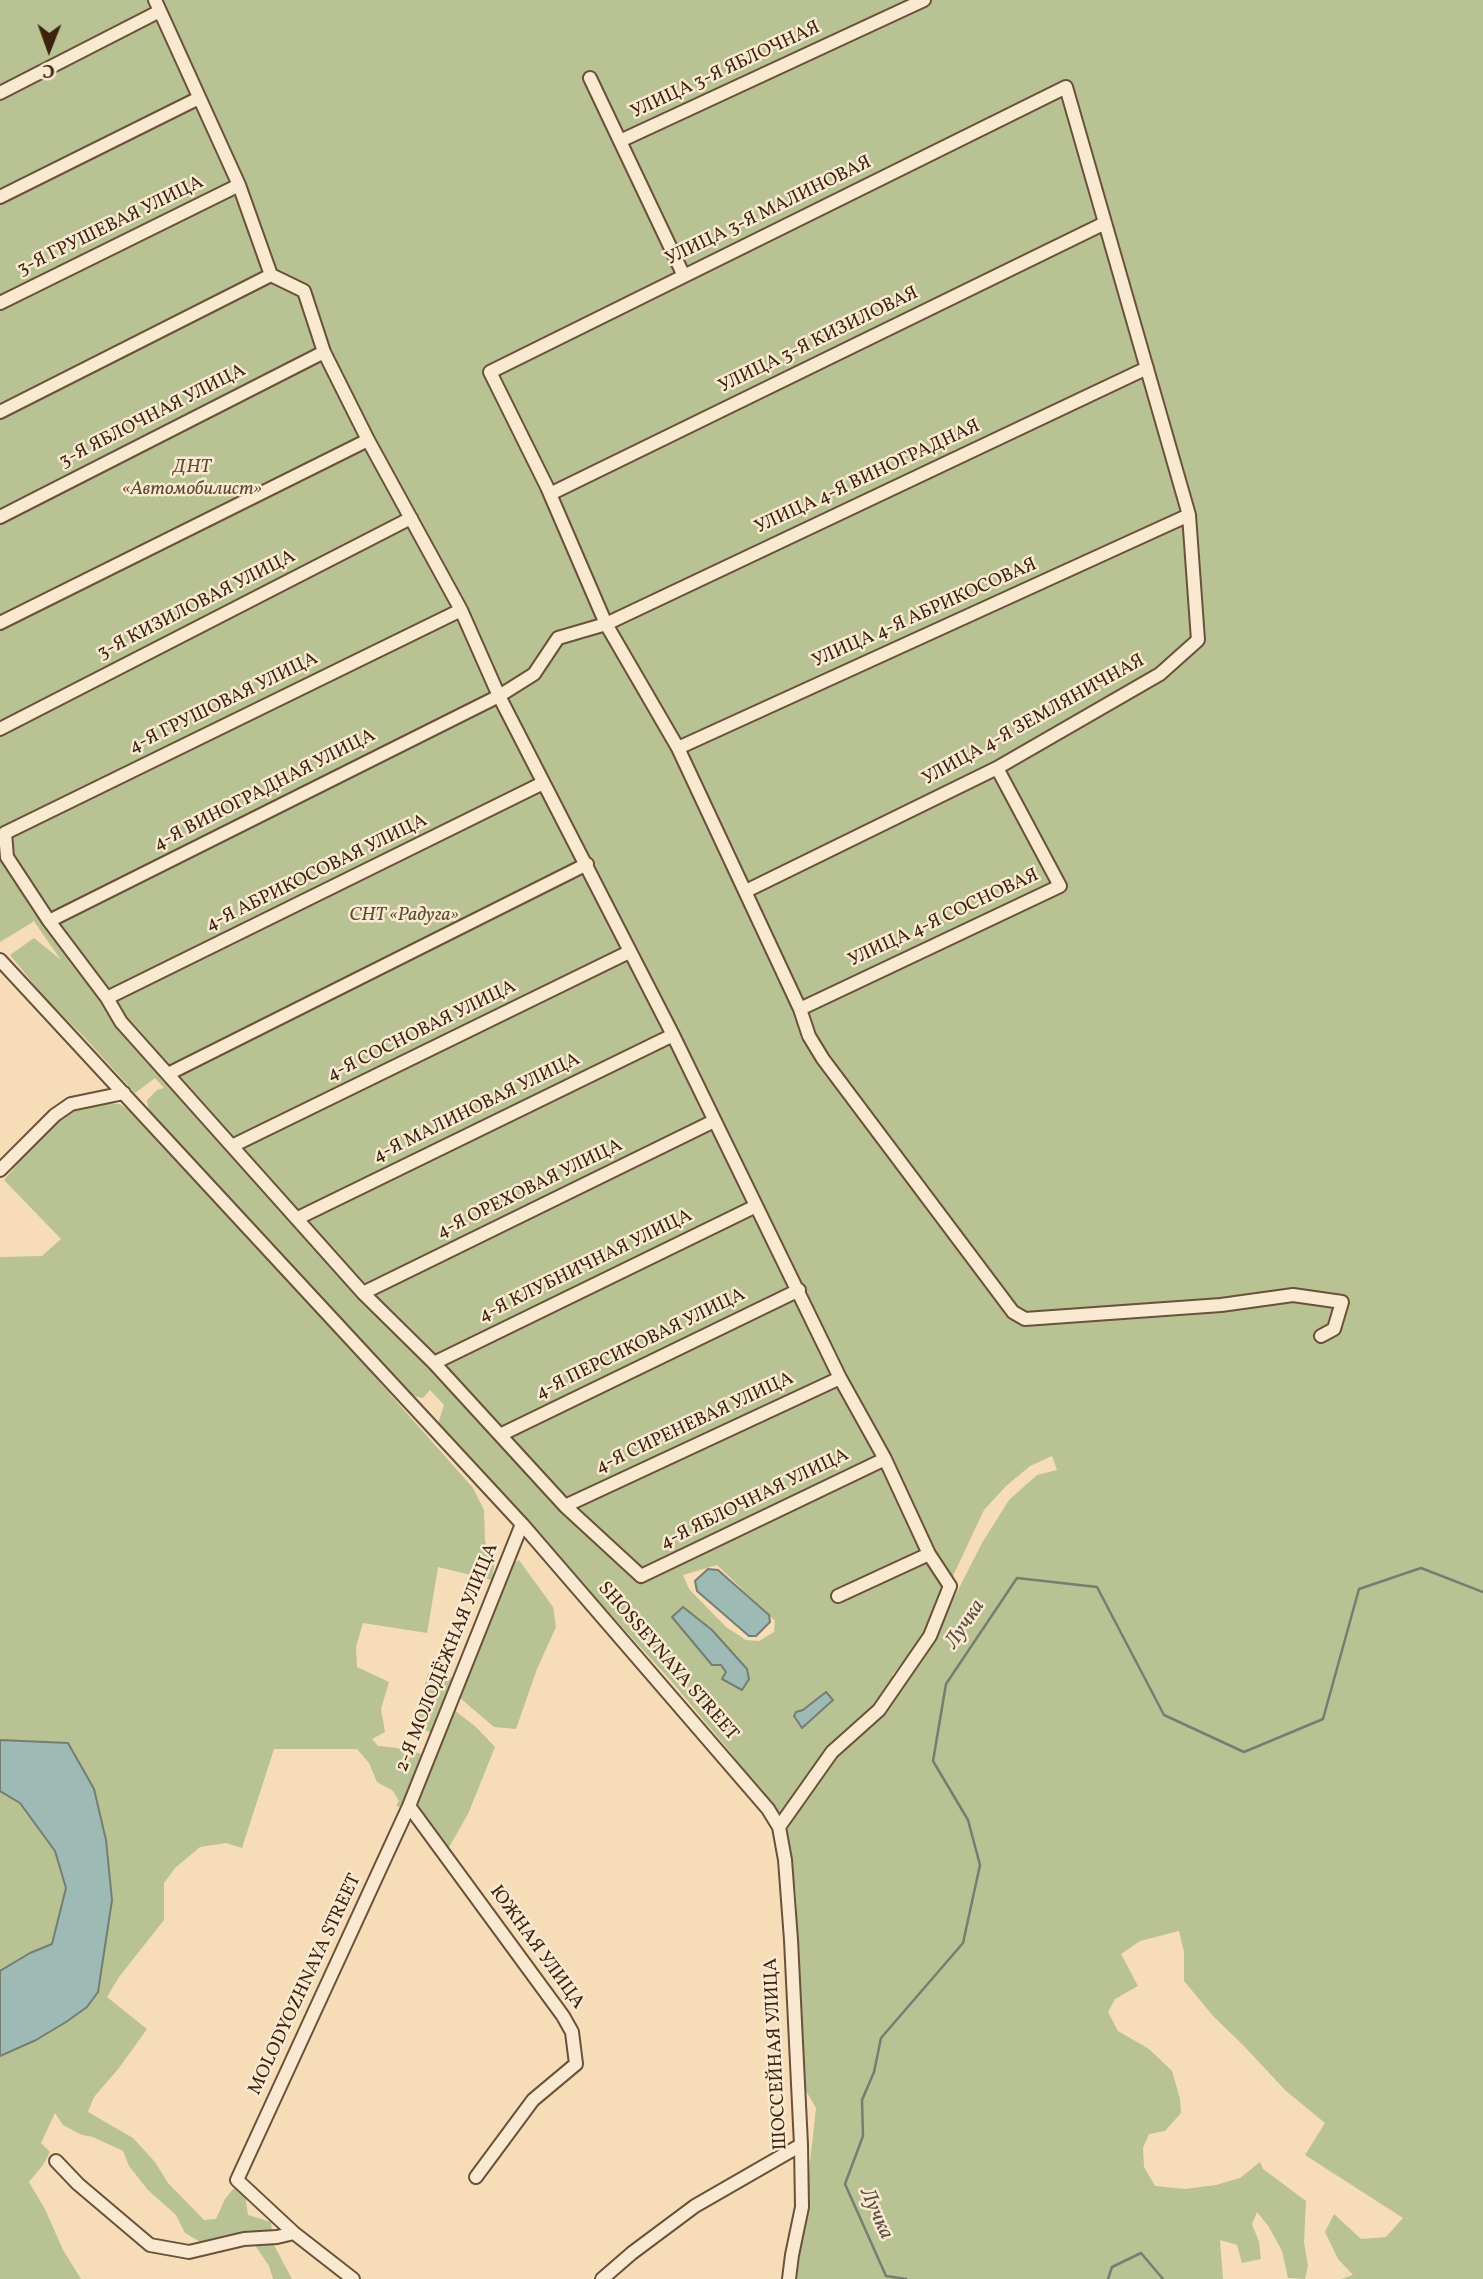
<!DOCTYPE html>
<meta charset="utf-8">
<style>
body{margin:0}
#map{position:relative;width:1483px;height:2279px;overflow:hidden;background:#f6ddb8;font-family:Vollkorn,serif}
canvas{display:block}
.north{position:absolute;left:14px;top:14px;width:70px;height:70px;-webkit-text-stroke:5px #f9e9d1;paint-order:stroke;rotate:181deg;font-size:19px;font-weight:700;line-height:28px;text-align:center;color:#3c220f}
.north::after{content:'';display:block;margin:auto;width:24px;height:32px;background:#3c220f;clip-path:polygon(50% 0,100% 100%,50% 72%,0 100%)}
</style>
<div id="map">
<canvas width="1483" height="2279"></canvas>
<div class="north">С</div>
</div>
<script>
const context = document.querySelector('canvas').getContext('2d');
context.lineJoin = 'round';
function fill(path, color) { context.fillStyle = color; context.fill(path, 'evenodd'); }
const toPath = rows => new Path2D(rows.map(r => 'M' + r).join(''));
function stroke(path, color, width, dash) { context.strokeStyle = color; context.lineWidth = width; context.lineCap = dash ? 'butt' : 'round'; context.setLineDash(dash || []); context.stroke(path); }
function drawText(font, color, halo, rows, align = 'center') {
  context.font = font + ' Vollkorn,serif'; context.lineWidth = 5; context.setLineDash([]); context.textBaseline = 'middle'; context.strokeStyle = halo; context.fillStyle = color; for (const [text, x, y, turn = 0] of rows) {
    context.save(); context.translate(x, y); context.rotate((+turn || 0) * Math.PI / 180); context.textAlign = isNaN(turn) ? turn : align; if (halo) context.strokeText(text, 0, 0); context.fillText(text, 0, 0); context.restore();
  }
}
fill(toPath([
 [0,0,1483,0,1483,2279,1341,2279,1353,2275,1338,2259,1325,2232,1334,2214,1361,2239,1386,2237,1403,2218,1305,2155,1325,2123,1286,2091,1243,2045,1214,2017,1184,1981,1184,1952,1179,1931,1140,1941,1121,1954,1138,1986,1115,1999,1108,2012,1118,2031,1149,2049,1172,2071,1180,2099,1181,2113,1165,2131,1149,2134,1143,2148,1144,2167,1155,2186,1185,2189,1216,2185,1240,2178,1260,2162,1263,2169,1306,2201,1304,2242,1308,2266,1305,2279,1288,2278,1282,2251,1269,2227,1257,2212,1252,2224,1259,2242,1261,2259,1242,2263,1237,2245,1220,2240,1223,2279,797,2279,816,2108,806,2091,800,2013,796,1894,785,1831,793,1813,818,1775,910,1676,957,1592,982,1543,1009,1500,1037,1475,1057,1470,1052,1456,1030,1466,1006,1486,984,1510,921,1644,892,1675,897,1678,870,1715,823,1760,777,1819,731,1753,672,1682,438,1424,444,1405,430,1390,423,1398,414,1396,149,1112,147,1100,157,1090,164,1088,155,1078,135,1093,84,1037,44,997,10,955,34,938,61,960,33,920,33,922,0,942],
 [717,1565,775,1621,774,1632,759,1641,746,1640,726,1627,689,1589,683,1575],
 [683,1608,731,1653,747,1669,726,1672,721,1665,712,1665,672,1617],
 [100,1103,120,1104,135,1115,321,1316,473,1488,484,1510,485,1541,494,1566,492,1580,438,1567,427,1633,363,1623,356,1647,357,1667,389,1682,381,1709,385,1732,372,1739,378,1746,398,1748,422,1754,401,1807,396,1806,399,1801,393,1791,377,1782,369,1763,357,1749,274,1749,242,1848,226,1843,200,1847,175,1868,164,1883,164,1920,119,1977,107,1997,147,2029,119,2068,94,2097,88,2112,133,2138,155,2162,168,2183,204,2220,216,2219,225,2199,234,2188,245,2194,248,2215,271,2222,272,2232,204,2244,185,2233,176,2215,148,2190,129,2166,123,2151,93,2137,82,2135,63,2125,55,2113,41,2143,50,2152,43,2165,29,2182,45,2209,63,2250,81,2279,0,2279,0,2056,36,2040,87,2007,105,1939,112,1900,106,1841,94,1789,68,1743,0,1740,0,1257,42,1256,61,1239,4,1180,51,1124,74,1109],
 [519,1560,553,1607,556,1627,537,1669,516,1729,494,1727,460,1698,512,1564],
 [428,1673,455,1678,433,1734,415,1725],
 [454,1710,476,1727,495,1747,468,1814,448,1849,414,1805],
 [0,1791,20,1803,55,1851,66,1888,52,1944,30,1953,0,1971],
 [273,2243,285,2266,292,2279,273,2279,269,2266,255,2245]
]), '#b8c292');
const water = toPath([
 [708,1569,718,1570,769,1615,770,1622,756,1636,749,1636,697,1591,695,1581,708,1569],
 [683,1607,712,1630,747,1669,749,1679,742,1690,722,1679,726,1672,721,1665,712,1665,672,1617,683,1607],
 [826,1692,833,1700,802,1728,794,1716,796,1712,803,1710,826,1692],
 [0,1740,68,1743,94,1789,106,1840,112,1900,98,1992,87,2007,66,2022,36,2040,0,2056,0,1971,30,1953,52,1944,66,1888,55,1851,20,1803,0,1791,0,1740]
]);
fill(water, '#9dbbb4');
stroke(water, '#767e72', 2);
stroke(toPath([
 [906,2279,886,2276,845,2184,863,2136,862,2100,874,2072,881,2038,963,1943,980,1865,968,1820,933,1761,946,1684,1017,1578,1097,1587,1164,1715,1244,1752,1323,1719,1359,1589,1421,1568,1483,1592],
 [1108,2279,1112,2267,1141,2253,1163,2279]
]), '#767e72', 2.5);
const minor = toPath([
 [155,0,239,185,271,275,304,291,324,352,368,440,461,610,499,696,673,1035,840,1378,885,1459,929,1554,950,1586,930,1636,879,1710,832,1752,779,1827],
 [590,78,684,276],
 [0,93,160,11],
 [620,141,924,0],
 [0,197,199,98],
 [0,303,239,185],
 [0,412,271,275],
 [550,494,1105,223],
 [0,517,324,352],
 [461,610,5,833,7,857,49,921,107,998,121,1022,363,1293,434,1363,565,1506,641,1576,885,1459],
 [0,623,368,440],
 [0,729,411,518],
 [678,748,1189,515],
 [746,891,997,768,1160,674,1198,640,1189,515,1066,87,490,372,547,487,606,624,678,748,800,1009,809,1036,823,1059,1013,1312,1025,1319,1221,1305,1293,1295,1342,1302,1334,1329,1321,1336],
 [49,921,499,696,534,674,558,638,606,624,1147,368],
 [0,960,522,1524,768,1809,779,1827,785,1860,791,1940,801,2145,802,2207,792,2255,789,2279],
 [107,998,543,783],
 [800,1009,1060,886,997,768],
 [168,1074,587,864],
 [232,1146,629,952],
 [0,1170,55,1115,71,1104,124,1093],
 [298,1218,673,1035],
 [363,1293,714,1121],
 [434,1363,756,1206],
 [500,1435,799,1290],
 [565,1506,840,1378],
 [838,1596,929,1554],
 [409,1806,563,2016,572,2032,576,2064,533,2100,476,2177],
 [56,2161,78,2184,150,2245,189,2252,244,2239,277,2237,294,2233],
 [353,2279,294,2233,237,2180,409,1806,522,1524],
 [602,2279,632,2253,695,2206,801,2145]
]);
stroke(minor, '#6a5139', 16);
stroke(minor, '#f9e9d1', 12);
drawText('19px', '#3c220f', '#f9e9d1', [
 ["УЛИЦА 3-Я ЯБЛОЧНАЯ",726,71,-25],
 ["УЛИЦА 3-Я МАЛИНОВАЯ",769,212,-26],
 ["3-Я ГРУШЕВАЯ УЛИЦА",111,227,-26],
 ["УЛИЦА 3-Я КИЗИЛОВАЯ",819,341,-26],
 ["3-Я ЯБЛОЧНАЯ УЛИЦА",153,417,-27],
 ["УЛИЦА 4-Я ВИНОГРАДНАЯ",868,478,-25],
 ["3-Я КИЗИЛОВАЯ УЛИЦА",197,606,-27],
 ["УЛИЦА 4-Я АБРИКОСОВАЯ",925,614,-24],
 ["4-Я ГРУШОВАЯ УЛИЦА",224,704,-26],
 ["УЛИЦА 4-Я ЗЕМЛЯНИЧНАЯ",1034,721,-29],
 ["4-Я ВИНОГРАДНАЯ УЛИЦА",265,791,-27],
 ["4-Я АБРИКОСОВАЯ УЛИЦА",317,874,-26],
 ["УЛИЦА 4-Я СОСНОВАЯ",944,919,-25],
 ["4-Я СОСНОВАЯ УЛИЦА",422,1032,-26],
 ["4-Я МАЛИНОВАЯ УЛИЦА",477,1109,-26],
 ["4-Я ОРЕХОВАЯ УЛИЦА",530,1190,-26],
 ["4-Я КЛУБНИЧНАЯ УЛИЦА",586,1267,-26],
 ["4-Я ПЕРСИКОВАЯ УЛИЦА",641,1345,-26],
 ["4-Я СИРЕНЕВАЯ УЛИЦА",695,1424,-25],
 ["4-Я ЯБЛОЧНАЯ УЛИЦА",755,1500,-26],
 ["2-Я МОЛОДЁЖНАЯ УЛИЦА",448,1658,-68],
 ["SHOSSEYNAYA STREET",667,1662,49],
 ["ЮЖНАЯ УЛИЦА",536,1948,54],
 ["MOLODYOZHNAYA STREET",306,1985,-65],
 ["ШОССЕЙНАЯ УЛИЦА",777,2054,-93]
]);
drawText('italic 19px', '#5b4a30', '#f9e9d1', [
 ["ДНТ",192,469],
 ["«Автомобилист»",192,491],
 ["СНТ «Радуга»",404,917]
]);
drawText('italic 21px', '#595041', '#f9e9d1', [
 ["Лучка",966,1625,-56],
 ["Лучка",875,2214,66]
]);
</script>
